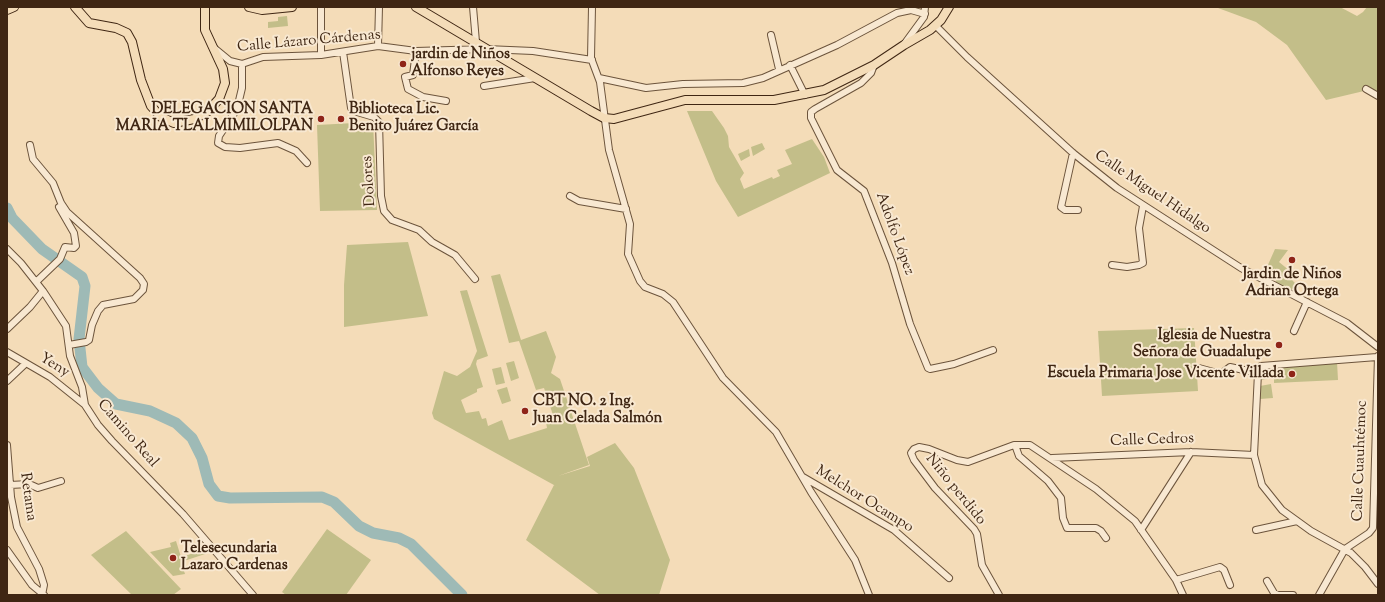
<!DOCTYPE html>
<meta charset="utf-8">
<style>
body{margin:0}
#map{position:relative;width:1385px;height:602px;overflow:hidden;background:#f4dcb8;font-family:"Sorts Mill Goudy",serif}
canvas{display:block}
.frame{position:absolute;inset:0;border:8px solid #3f2613;pointer-events:none}
</style>
<div id="map">
<canvas width="1385" height="602"></canvas>
<div class="frame"></div>
</div>
<script>
const context = document.querySelector('canvas').getContext('2d');
context.lineJoin = 'round';
function fill(path, color) { context.fillStyle = color; context.fill(path, 'evenodd'); }
const toPath = rows => new Path2D(rows.map(r => 'M' + r).join(''));
function stroke(path, color, width, dash) { context.strokeStyle = color; context.lineWidth = width; context.lineCap = dash ? 'butt' : 'round'; context.setLineDash(dash || []); context.stroke(path); }
function drawText(font, color, halo, rows, align = 'center') {
  context.font = font + ' "Sorts Mill Goudy",serif'; context.lineWidth = 4; context.setLineDash([]); context.textBaseline = 'middle'; context.strokeStyle = halo; context.fillStyle = color; for (const [text, x, y, turn = 0] of rows) {
    context.save(); context.translate(x, y); context.rotate((+turn || 0) * Math.PI / 180); context.textAlign = isNaN(turn) ? turn : align; if (halo) context.strokeText(text, 0, 0); context.fillText(text, 0, 0); context.restore();
  }
}
fill(toPath([
 [1218,7,1340,7,1357,16,1363,12,1367,7,1378,7,1378,92,1368,87,1364,91,1326,100,1287,45,1256,22,1218,8],
 [287,16,288,26,268,28,268,22,278,21,278,17],
 [687,111,712,111,724,128,728,136,729,147,744,173,740,179,744,189,772,177,773,179,780,176,777,170,792,164,785,150,812,139,824,157,830,173,738,217,716,181],
 [373,122,377,210,320,211,317,125],
 [762,143,765,149,753,156,751,147],
 [749,149,750,156,741,161,738,154],
 [408,242,428,316,344,327,344,285,347,245],
 [1275,249,1288,250,1279,262,1290,271,1287,275,1296,284,1291,291,1275,283,1279,274,1270,269,1266,278,1263,276],
 [500,274,521,340,546,331,556,357,551,373,560,379,589,465,558,476,590,466,587,457,615,443,634,468,670,560,659,595,600,595,526,540,554,485,563,490,434,419,432,413,444,371,457,376,470,367,477,351,460,291,467,290,488,356,477,360,476,364,483,387,477,389,477,392,461,400,466,413,479,411,482,419,486,418,488,426,502,420,509,440,547,428,546,422,553,415,544,388,536,390,519,341,509,343,491,276],
 [1194,328,1198,391,1102,396,1098,331],
 [514,361,519,378,511,381,506,363],
 [1337,362,1338,380,1274,383,1274,378,1260,380,1261,370,1266,368],
 [501,367,505,383,496,385,492,369],
 [1271,384,1273,398,1260,399,1260,386],
 [507,387,511,401,502,404,497,390],
 [327,529,371,560,346,595,286,595,282,592],
 [126,531,181,589,173,595,132,595,91,555],
 [176,541,181,557,204,550,205,554,181,562,185,574,173,576,150,552,171,547,170,543]
]), '#c3be89');
stroke(toPath([
 [7,208,12,218,42,249,82,277,85,286,79,339,82,367,98,388,116,404,150,411,176,423,192,438,202,458,209,484,218,496,230,498,322,497,334,502,359,526,373,533,399,538,411,544,462,595]
]), '#9ebab6', 11);
const minor = toPath([
 [473,7,476,42],
 [592,7,591,58,600,82,609,150,630,224,628,254,640,281,645,287,663,294,673,302,723,378,776,432,811,492,855,560,869,595],
 [936,26,967,57,1073,153,1117,188,1241,268,1347,323,1378,347],
 [771,35,779,69],
 [905,43,924,17,925,7],
 [378,46,379,7],
 [213,47,230,61,242,64,263,57,321,55,378,46,416,51,486,49,533,51,592,60],
 [416,51,413,75,405,77,408,89,423,97,446,101],
 [343,52,351,108,357,112,374,117,379,122,381,196,384,211,392,220,419,230,432,242,455,255,475,279],
 [321,55,321,7],
 [242,64,242,88,237,109,219,136,218,143,225,147,240,148,278,143,296,151,307,163],
 [790,65,805,95],
 [874,65,871,73,861,83,815,109,811,112,811,118,837,170,864,191,892,263,910,324,928,368,930,369,954,364,993,350],
 [599,78,646,88,683,84,743,83,763,78,837,45,897,13,911,10,925,14],
 [484,86,535,78],
 [1366,89,1378,96],
 [30,145,33,159,53,183,61,203,67,212,140,278,144,284,143,290,134,299,103,305,98,311,92,325,89,340,86,342,69,345],
 [1073,153,1061,207,1065,210,1078,210],
 [570,196,579,201,626,209],
 [7,249,21,263,43,291,66,326,70,356,82,387,85,405,98,425,112,441,183,514,253,595],
 [1112,265,1127,267,1139,265,1143,263,1139,228,1143,206],
 [36,282,60,259,65,247,74,248,76,246,74,233,59,207],
 [7,329,30,307,43,291],
 [1294,331,1307,302],
 [7,352,50,377,85,405],
 [1377,357,1261,366,1258,373,1254,455,1262,485,1282,510,1311,531,1351,553,1365,567,1378,584],
 [1199,368,1221,374,1230,367,1258,373],
 [7,381,25,364],
 [7,445,11,497,17,527,39,569,44,585,42,595],
 [1015,445,1019,456,1048,481,1061,498,1063,518,1067,528,1096,528,1101,531,1106,538],
 [1052,458,1191,452,1254,455],
 [803,477,894,530,949,578],
 [10,485,29,484,38,488,61,481],
 [1141,530,1191,452],
 [1256,530,1297,521],
 [7,550,32,585,44,595],
 [1176,580,1220,567,1224,570,1230,585],
 [1267,581,1274,593,1278,595],
 [999,595,982,565,977,534,974,529,935,488,914,460,911,453,914,449,919,447,929,449,957,460,968,462,1014,445,1030,445,1096,489,1135,521,1176,580,1183,595],
 [1279,595,1293,595],
 [1319,595,1345,549,1369,533,1373,528,1378,356]
]);
const major = toPath([
 [75,7,89,23,116,28,127,33,132,42,141,80,151,106,161,117,174,123,194,119,207,112,219,99,225,83,223,69,205,30,205,7],
 [249,7,262,10,292,7],
 [416,7,591,111,604,118,614,119,685,100,774,100,824,90,874,65,904,45,930,30,941,20,949,7],
 [7,10,14,7]
]);
stroke(minor, '#6c543c', 8);
stroke(major, '#3f2613', 10);
stroke(minor, '#f8e8d1', 6);
stroke(major, '#f4dcb8', 8);
for (const [x, y, r, color] of [
 [403,64,4,"#8f2418"],
 [321,119,4,"#8f2418"],
 [341,119,4,"#8f2418"],
 [1292,260,4,"#8f2418"],
 [1279,345,4,"#8f2418"],
 [1292,374,4,"#8f2418"],
 [525,411,4,"#8f2418"],
 [173,558,4,"#8f2418"]
]) { const dot = new Path2D(); dot.arc(x, y, r, 0, 2 * Math.PI); context.fillStyle = color; context.fill(dot); stroke(dot, '#f8e8d1', 1.5); }
drawText('15px', '#3f2613', '#f8e8d1', [
 ["Calle Lázaro Cárdenas",309,42,-5],
 ["Dolores",370,181,-94],
 ["Calle Miguel Hidalgo",1152,193,34],
 ["Adolfo López",894,234,70],
 ["Yeny",54,366,32],
 ["Camino Real",127,434,49],
 ["Calle Cedros",1152,441,-2],
 ["Calle Cuauhtémoc",1361,461,-88],
 ["Niño perdido",955,490,51],
 ["Retama",27,497,82],
 ["Melchor Ocampo",864,500,32]
]);
drawText('bold 15px', '#3f2613', '#f8e8d1', [
 ["jardin de Niños",411,55],
 ["Alfonso Reyes",411,72],
 ["DELEGACION SANTA",313,110,"right"],
 ["MARIA TLALMIMILOLPAN",313,127,"right"],
 ["Biblioteca Lic.",349,110],
 ["Benito Juárez García",349,127],
 ["Jardin de Niños",1292,275,"center"],
 ["Adrian Ortega",1292,292,"center"],
 ["Iglesia de Nuestra",1271,336,"right"],
 ["Señora de Guadalupe",1271,353,"right"],
 ["Escuela Primaria Jose Vicente Villada",1284,374,"right"],
 ["CBT NO. 2 Ing.",533,402],
 ["Juan Celada Salmón",533,419],
 ["Telesecundaria",181,549],
 ["Lazaro Cardenas",181,566]
], 'left');
</script>
